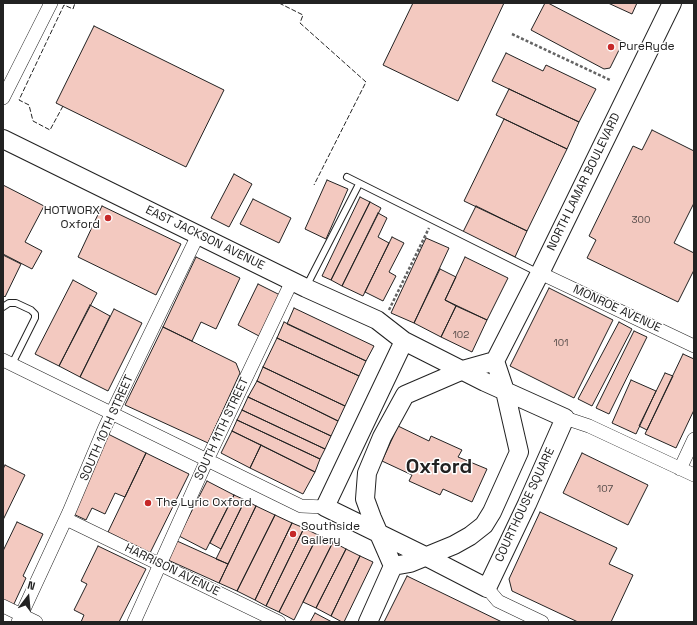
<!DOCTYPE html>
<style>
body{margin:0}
#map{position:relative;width:697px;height:625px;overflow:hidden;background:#fff;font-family:"Space Grotesk",sans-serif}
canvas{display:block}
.frame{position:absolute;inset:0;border:4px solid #222;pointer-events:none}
.north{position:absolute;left:8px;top:577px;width:40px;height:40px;-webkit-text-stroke:3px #fff;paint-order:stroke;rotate:16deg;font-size:11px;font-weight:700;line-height:16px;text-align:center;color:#222}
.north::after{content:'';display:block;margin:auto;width:14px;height:18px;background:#222;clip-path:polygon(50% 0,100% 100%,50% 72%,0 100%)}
</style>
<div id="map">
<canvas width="697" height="625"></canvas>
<div class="frame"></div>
<div class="north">N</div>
</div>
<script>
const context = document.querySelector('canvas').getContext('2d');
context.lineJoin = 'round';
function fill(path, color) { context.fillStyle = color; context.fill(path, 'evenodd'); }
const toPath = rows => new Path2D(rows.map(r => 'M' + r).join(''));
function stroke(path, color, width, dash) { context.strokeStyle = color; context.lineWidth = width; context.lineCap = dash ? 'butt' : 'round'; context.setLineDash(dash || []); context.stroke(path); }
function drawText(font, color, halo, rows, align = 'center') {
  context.font = font + ' "Space Grotesk",sans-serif'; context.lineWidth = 3; context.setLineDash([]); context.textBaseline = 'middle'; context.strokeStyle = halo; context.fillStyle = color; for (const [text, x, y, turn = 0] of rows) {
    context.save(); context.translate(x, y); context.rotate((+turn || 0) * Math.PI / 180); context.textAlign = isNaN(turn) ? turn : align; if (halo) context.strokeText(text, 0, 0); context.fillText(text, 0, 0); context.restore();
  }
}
const building = toPath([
 [413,3,504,3,458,101,383,65,413,3],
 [545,3,548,3,623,42,610,68,604,69,531,30,545,3],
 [608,3,637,3,632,14,608,3],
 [94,26,224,90,186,167,56,103,94,26],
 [506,53,543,71,546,65,596,89,579,122,492,81,506,53],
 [509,89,579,122,567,149,496,115,509,89],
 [504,119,567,149,527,231,464,201,504,119],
 [652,130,694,151,694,203,674,243,694,253,694,270,678,302,587,258,596,240,589,236,633,146,642,150,652,130],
 [234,174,252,184,229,227,211,218,234,174],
 [327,180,348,189,326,239,305,229,327,180],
 [3,185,44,206,25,242,42,251,32,269,3,254,3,185],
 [360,197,370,202,331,280,322,276,360,197],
 [253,199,291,218,279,243,240,224,253,199],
 [370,202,381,208,342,286,331,280,370,202],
 [102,206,181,244,156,295,78,257,102,206],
 [476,206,527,231,515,257,463,232,476,206],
 [378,213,387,218,378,237,389,243,363,296,342,286,378,213],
 [392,237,404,243,389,272,396,276,383,301,365,292,392,237],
 [426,238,449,248,414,323,391,313,426,238],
 [3,255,21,264,5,297,3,295,3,255],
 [196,257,240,278,216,329,201,322,192,341,163,327,196,257],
 [465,257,508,278,487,320,445,300,465,257],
 [440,269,456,277,445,300,456,306,441,337,414,323,440,269],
 [73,280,97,293,59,366,35,354,73,280],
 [258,284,280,295,259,336,238,325,258,284],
 [549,288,613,320,574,398,510,366,549,288],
 [90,305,110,316,80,377,59,366,90,305],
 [456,306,487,320,472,352,441,337,456,306],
 [294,308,374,346,366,361,287,324,294,308],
 [114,309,142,323,108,391,80,377,114,309],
 [284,322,366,361,359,376,277,338,284,322],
 [619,322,632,329,592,406,578,399,619,322],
 [163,327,236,363,240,373,208,443,125,405,163,327],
 [634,331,647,337,609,414,596,408,634,331],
 [277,338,359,376,345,406,263,367,277,338],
 [683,354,694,359,694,410,676,448,645,434,683,354],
 [263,367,345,406,338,421,257,381,263,367],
 [665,373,673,376,647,430,639,426,665,373],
 [631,380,656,391,636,434,612,423,631,380],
 [257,381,338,421,331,436,248,397,257,381],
 [248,397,331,436,325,449,242,410,248,397],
 [242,410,325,449,320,459,237,420,242,410],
 [237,420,320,459,315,472,232,431,237,420],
 [398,426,429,441,431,436,462,450,458,457,487,469,472,502,443,489,440,495,409,481,412,475,382,461,398,426],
 [232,431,261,445,250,468,221,453,232,431],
 [108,434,146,453,125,497,115,493,105,514,92,508,86,520,69,512,108,434],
 [261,445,315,472,303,494,250,468,261,445],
 [146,453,189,474,150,553,108,532,146,453],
 [582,453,648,485,628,525,563,493,582,453],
 [5,465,25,475,3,520,3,469,5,465],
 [207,481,234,495,206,550,179,536,207,481],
 [234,495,245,500,221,549,210,543,234,495],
 [245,500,256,506,228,564,216,559,245,500],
 [256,506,275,515,237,591,219,583,256,506],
 [540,512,617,548,609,564,633,575,611,622,578,622,512,591,509,579,540,512],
 [275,515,292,523,255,600,237,591,275,515],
 [17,522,43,534,23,576,26,578,13,606,3,602,3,551,17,522],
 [292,523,304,528,266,606,255,600,292,523],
 [304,528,318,535,279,612,266,606,304,528],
 [318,535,333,542,294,620,279,612,318,535],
 [177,541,228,564,219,583,168,560,177,541],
 [333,542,346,549,316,608,303,602,333,542],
 [98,546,146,569,119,622,81,622,84,615,74,610,87,584,81,581,98,546],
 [346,549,360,556,331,616,316,608,346,549],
 [360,556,373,562,344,622,342,622,331,616,360,556],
 [407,576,502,622,384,622,407,576],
 [315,613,332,622,310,622,315,613]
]);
fill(building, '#f3c9c0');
stroke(building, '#222', 1);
const lane = toPath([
 [347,177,539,273],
 [306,287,359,184],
 [3,307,9,303,16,303,31,310,35,314,35,318,12,364]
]);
const street = toPath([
 [3,98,51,3],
 [540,273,694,346],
 [3,360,301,506,325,507],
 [565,418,589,426,694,475],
 [680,469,694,439],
 [66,519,279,622],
 [487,588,498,601,542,622],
 [3,606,36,622],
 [18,622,69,512,105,427,198,235],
 [134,622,207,460,292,281]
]);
const secondary = toPath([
 [3,139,306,288,377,320,404,341,485,382,565,418,527,504,487,588,425,556,325,507,404,341],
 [495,361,540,273,672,3],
 [393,566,372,518,365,499,367,473,382,437,405,395,463,370,495,361],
 [393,566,410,563,454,545,470,536,484,525,492,512,519,452,505,391,495,361],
 [368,622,393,566]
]);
stroke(lane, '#222', 8);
stroke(street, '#222', 14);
stroke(secondary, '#222', 20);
stroke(toPath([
 [512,34,610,80],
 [389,310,429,228]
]), '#646464', 2.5, [3, 2]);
stroke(lane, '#fff', 6);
stroke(street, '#fff', 13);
stroke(secondary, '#fff', 18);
stroke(toPath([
 [279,3,303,15,300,23,366,82,314,185],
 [63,106,50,130,33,121,29,105,19,100,64,5,73,9,75,3]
]), '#222', 1, [5, 2]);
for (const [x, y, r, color] of [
 [611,47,4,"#c62828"],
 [108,218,4,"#c62828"],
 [148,503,4,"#c62828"],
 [293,534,4,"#c62828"]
]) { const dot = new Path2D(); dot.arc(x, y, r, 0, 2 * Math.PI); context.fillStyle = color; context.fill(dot); stroke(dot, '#fff', 1.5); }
drawText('10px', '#564c4a', null, [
 ["300",641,220],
 ["102",461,335],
 ["101",561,343],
 ["107",605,489]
]);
drawText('12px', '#222', '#fff', [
 ["PureRyde",619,47],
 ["HOTWORX",100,211,"right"],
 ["Oxford",100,225,"right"],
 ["The Lyric Oxford",156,503],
 ["Southside",301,527],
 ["Gallery",301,541]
], 'left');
drawText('12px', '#222', '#fff', [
 ["NORTH LAMAR BOULEVARD",584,182,-64],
 ["EAST JACKSON AVENUE",205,238,26],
 ["MONROE AVENUE",617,309,25],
 ["SOUTH 10TH STREET",107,428,-66],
 ["SOUTH 11TH STREET",222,429,-65],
 ["COURTHOUSE SQUARE",525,505,-65],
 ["HARRISON AVENUE",172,570,26]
]);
drawText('bold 20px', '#222', '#fff', [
 ["Oxford",439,468]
]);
</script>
